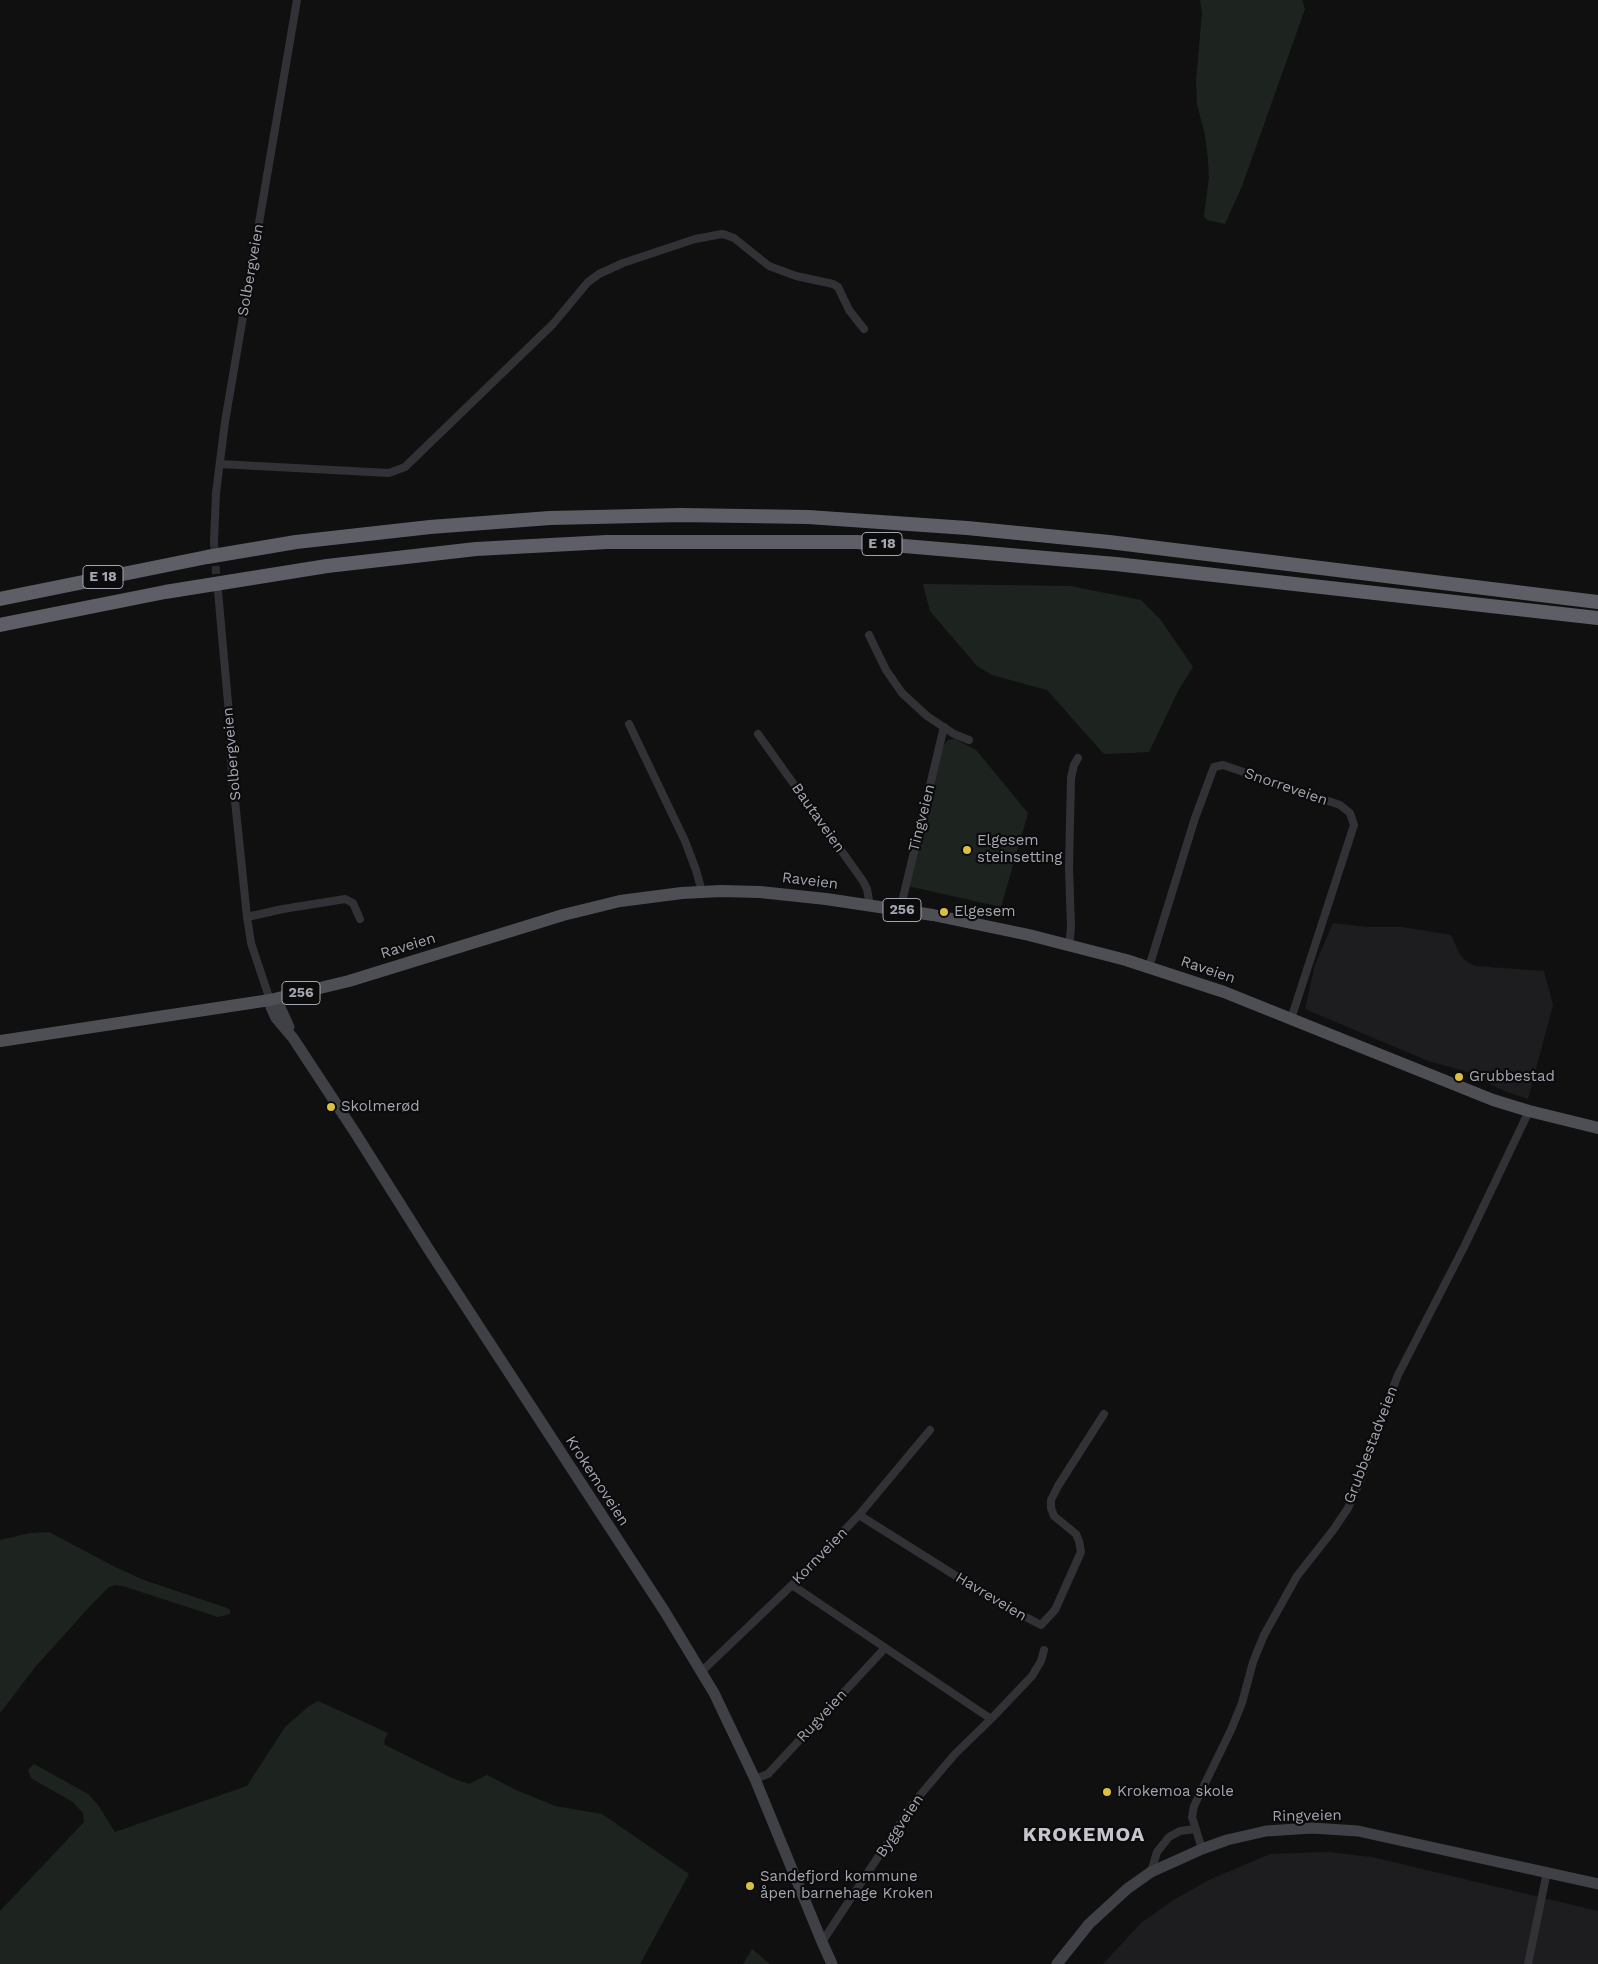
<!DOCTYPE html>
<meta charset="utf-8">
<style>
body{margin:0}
canvas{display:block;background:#101011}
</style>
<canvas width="1598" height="1964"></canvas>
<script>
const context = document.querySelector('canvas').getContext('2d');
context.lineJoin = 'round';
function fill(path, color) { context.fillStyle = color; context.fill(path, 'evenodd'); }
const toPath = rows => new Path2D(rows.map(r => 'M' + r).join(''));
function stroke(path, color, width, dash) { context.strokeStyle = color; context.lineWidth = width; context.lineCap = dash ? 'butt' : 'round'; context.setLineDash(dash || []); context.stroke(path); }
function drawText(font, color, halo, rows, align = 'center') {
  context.font = font + ' "Work Sans",sans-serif'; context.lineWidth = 4.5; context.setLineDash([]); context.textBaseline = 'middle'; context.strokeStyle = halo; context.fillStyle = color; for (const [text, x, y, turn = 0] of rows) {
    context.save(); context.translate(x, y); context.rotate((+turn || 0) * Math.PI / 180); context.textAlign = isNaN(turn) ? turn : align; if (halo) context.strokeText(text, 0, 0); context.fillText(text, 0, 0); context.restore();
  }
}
fill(toPath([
 [1333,923,1367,927,1402,927,1451,935,1460,955,1467,962,1475,966,1544,971,1553,1005,1528,1099,1504,1091,1465,1071,1428,1061,1305,1009,1315,965],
 [1328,1852,1372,1857,1598,1911,1598,1964,1103,1964,1141,1923,1175,1899,1209,1880,1270,1854]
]), '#1d1c1e');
fill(toPath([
 [1200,0,1302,0,1305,9,1242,186,1225,224,1207,220,1204,216,1209,177,1208,160,1205,135,1197,104,1196,82,1202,13],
 [923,584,1070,586,1141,600,1160,619,1193,667,1178,691,1149,752,1104,754,1047,690,992,675,977,666,930,611],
 [955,739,976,750,1028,813,1001,907,908,886,943,746,948,740],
 [49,1532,117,1568,144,1580,227,1608,230,1610,230,1614,218,1617,123,1586,115,1585,109,1587,92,1604,36,1666,0,1713,0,1540,30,1533],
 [318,1701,388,1733,384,1741,385,1745,452,1778,469,1784,487,1775,516,1790,555,1806,602,1814,689,1874,640,1964,0,1964,0,1911,84,1822,83,1813,73,1802,31,1778,28,1770,34,1764,88,1794,98,1805,115,1832,247,1786,285,1727,308,1707],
 [752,1949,770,1964,743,1964]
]), '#1d241f');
stroke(toPath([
 [214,542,217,587]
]), '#2d2e31', 8, [8, 4]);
stroke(toPath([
 [220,464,389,473,405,467,553,324,588,282,599,274,623,263,695,239,722,234,726,235,734,238,769,266,796,276,833,284,838,287,849,310,864,329],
 [214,542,216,493,225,422,297,0],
 [218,591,229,714,231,762,247,917,251,943,270,1000],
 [869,635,886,670,902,693,927,716,954,734,969,740],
 [629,724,685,841,696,870,702,892],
 [758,734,863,881,867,889,870,906],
 [900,910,944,727],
 [247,917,283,909,345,899,353,903,360,919],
 [1069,945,1071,928,1069,868,1071,778,1074,765,1078,758],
 [1149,967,1195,818,1214,767,1223,765,1340,805,1350,813,1354,825,1291,1019],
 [859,1515,999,1603,1041,1625,1055,1610,1081,1552,1079,1541,1076,1534,1054,1516,1051,1508,1051,1500,1058,1486,1104,1414],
 [792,1585,991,1719,1032,1676,1041,1661,1044,1650],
 [701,1672,792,1585,859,1515,930,1430],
 [755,1779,768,1774,885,1648],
 [1202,1849,1192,1817,1194,1806,1231,1730,1242,1703,1253,1662,1264,1635,1297,1576,1334,1529,1348,1508,1361,1479,1380,1421,1398,1375,1465,1245,1529,1111],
 [1151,1872,1157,1852,1169,1837,1180,1831,1195,1829],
 [822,1942,915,1801,955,1754,991,1719],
 [1528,1964,1547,1872]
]), '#323236', 8);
stroke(toPath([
 [270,1000,271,1007,276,1018,293,1038,356,1134,431,1253,665,1612,714,1693,755,1779,822,1942,832,1964],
 [270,1000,279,1005,289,1027],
 [1057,1964,1089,1924,1127,1889,1151,1872,1202,1849,1227,1840,1266,1831,1312,1828,1358,1831,1598,1884]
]), '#404146', 11);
stroke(toPath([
 [0,1041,270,1000,349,981,563,915,620,901,682,893,721,891,760,892,826,899,933,915,1029,935,1126,960,1224,992,1493,1100,1529,1111,1598,1128]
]), '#4e4f55', 12);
stroke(toPath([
 [0,599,207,557,296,542,430,527,550,518,681,515,808,517,967,528,1109,542,1598,602],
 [0,625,165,592,327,566,476,549,607,542,857,542,1116,564,1598,618]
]), '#5e5f66', 14);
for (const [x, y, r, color] of [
 [967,850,5,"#dabf40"],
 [944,912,5,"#dabf40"],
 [1459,1077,5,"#dabf40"],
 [331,1107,5,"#dabf40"],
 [1107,1792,5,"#dabf40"],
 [750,1886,5,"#dabf40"]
]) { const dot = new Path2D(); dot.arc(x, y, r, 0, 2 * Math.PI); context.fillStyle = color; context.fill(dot); stroke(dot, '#0c0b0c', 2); }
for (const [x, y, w] of [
 [882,544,40],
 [103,577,40],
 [902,910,38],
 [301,993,38]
]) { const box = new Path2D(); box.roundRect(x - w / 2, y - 11.5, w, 23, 4); context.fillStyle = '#0c0b0c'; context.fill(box); stroke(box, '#a3a5b0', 1); }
drawText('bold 14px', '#a3a5b0', null, [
 ["E 18",882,544],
 ["E 18",103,577],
 ["256",902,910],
 ["256",301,993]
]);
drawText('15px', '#a3a5b0', '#0c0b0c', [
 ["Solbergveien",251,270,-80],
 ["Solbergveien",232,754,-95],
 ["Snorreveien",1286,787,19],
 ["Bautaveien",818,818,55],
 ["Tingveien",922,818,-76],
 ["Raveien",810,881,7],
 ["Raveien",408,946,-17],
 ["Raveien",1208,970,19],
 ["Grubbestadveien",1371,1445,-69],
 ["Krokemoveien",597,1481,57],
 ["Kornveien",820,1556,-46],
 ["Havreveien",991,1597,31],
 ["Rugveien",822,1716,-47],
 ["Ringveien",1307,1816,-1],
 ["Byggveien",900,1826,-56]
]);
drawText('15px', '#a3a5b0', '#0c0b0c', [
 ["Elgesem",977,841],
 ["steinsetting",977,858],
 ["Elgesem",954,912],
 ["Grubbestad",1469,1077],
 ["Skolmerød",341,1107],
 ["Krokemoa skole",1117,1792],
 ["Sandefjord kommune",760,1877],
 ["åpen barnehage Kroken",760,1894]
], 'left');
context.letterSpacing = '1px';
drawText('bold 20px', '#c4c5cd', '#0c0b0c', [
 ["KROKEMOA",1084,1835]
]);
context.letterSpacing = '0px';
</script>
